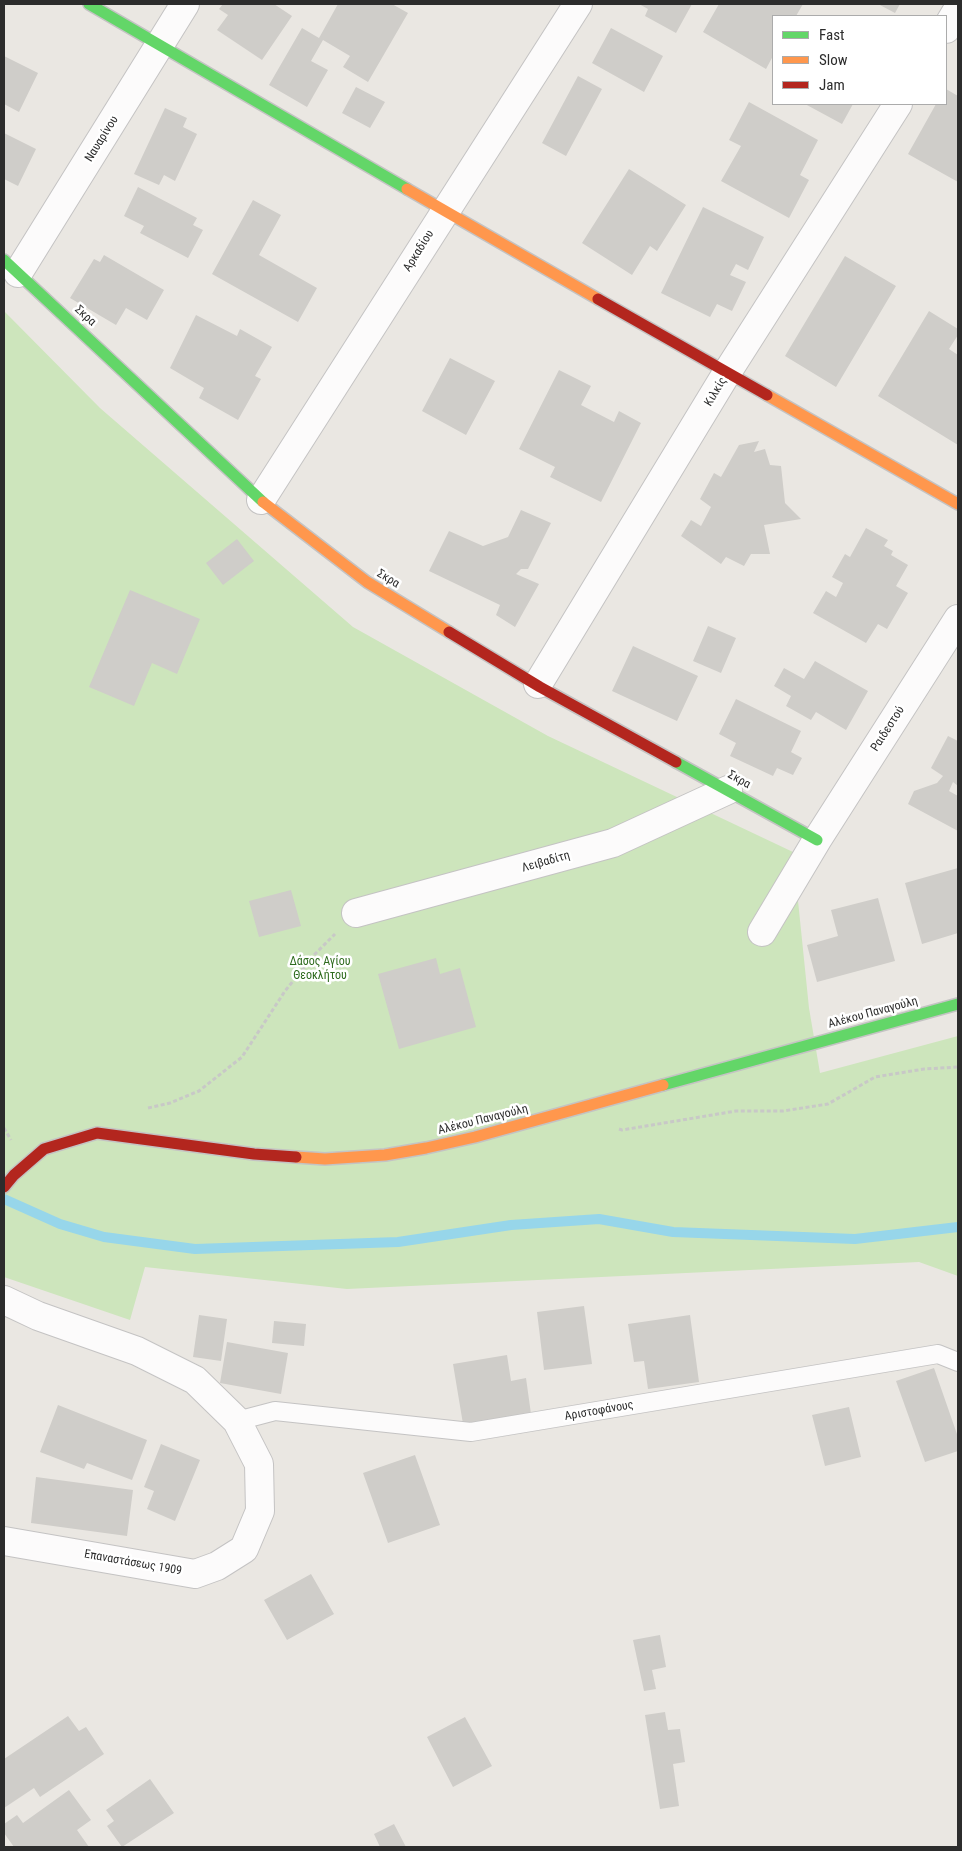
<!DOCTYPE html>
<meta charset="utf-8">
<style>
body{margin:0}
#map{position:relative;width:962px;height:1851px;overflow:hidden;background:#eae7e2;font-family:"Roboto Condensed",sans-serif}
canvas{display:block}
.frame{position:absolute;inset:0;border:5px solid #2c2c2c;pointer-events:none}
.legend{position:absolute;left:772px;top:15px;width:175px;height:90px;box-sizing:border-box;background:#fff;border:1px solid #ababab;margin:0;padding:6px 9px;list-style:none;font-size:15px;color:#2c2c2c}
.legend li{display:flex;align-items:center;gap:10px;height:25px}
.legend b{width:25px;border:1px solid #ababab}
</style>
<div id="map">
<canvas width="962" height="1851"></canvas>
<div class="frame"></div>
<ul class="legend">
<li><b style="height:6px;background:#63d668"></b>Fast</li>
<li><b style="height:6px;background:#ff974d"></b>Slow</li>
<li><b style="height:6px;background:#b3261e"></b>Jam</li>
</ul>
</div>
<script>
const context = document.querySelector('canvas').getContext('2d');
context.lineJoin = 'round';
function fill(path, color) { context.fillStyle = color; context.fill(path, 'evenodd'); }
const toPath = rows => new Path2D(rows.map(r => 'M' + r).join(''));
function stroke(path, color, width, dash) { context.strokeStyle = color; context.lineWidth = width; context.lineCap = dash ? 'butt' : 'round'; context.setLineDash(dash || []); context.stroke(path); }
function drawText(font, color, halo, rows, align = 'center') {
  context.font = font + ' "Roboto Condensed",sans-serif'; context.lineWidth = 5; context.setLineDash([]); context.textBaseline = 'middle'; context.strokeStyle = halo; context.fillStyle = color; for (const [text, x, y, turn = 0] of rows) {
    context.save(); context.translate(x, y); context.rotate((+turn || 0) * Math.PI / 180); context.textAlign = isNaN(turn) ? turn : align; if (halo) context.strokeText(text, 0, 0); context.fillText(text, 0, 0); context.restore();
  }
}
fill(toPath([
 [4,311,100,408,353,627,548,736,793,852,809,1008,820,1073,958,1036,958,1276,919,1262,347,1289,145,1267,130,1320,4,1277]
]), '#cde5bc');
stroke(toPath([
 [4,1199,60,1224,104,1237,195,1249,398,1242,511,1225,599,1219,673,1232,855,1239,958,1227]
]), '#97d6ea', 10);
fill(toPath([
 [223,4,274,4,292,16,262,60,217,30,228,15,219,9],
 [338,4,392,4,408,13,368,82,343,67,350,56,323,40,311,61,328,70,307,107,269,85,302,28,319,38],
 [639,4,692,4,676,33,645,16,648,9],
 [719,4,803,4,796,16,773,16,773,56,766,69,703,32],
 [878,4,900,4,895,13],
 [611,28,663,56,644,92,592,63],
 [4,56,38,73,19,112,4,104],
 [578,76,602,89,566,156,542,143],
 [356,87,385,102,370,128,342,113],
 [946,89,958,96,958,182,908,154,936,104,946,104],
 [749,102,818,140,800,175,809,180,789,218,721,181,741,146,729,140],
 [805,104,853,104,842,124],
 [165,108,187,118,183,127,197,134,175,181,164,175,159,185,134,174],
 [4,133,36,149,18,186,4,179],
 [629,169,686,205,657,251,650,246,632,275,582,243],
 [138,187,197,218,193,225,203,230,188,258,140,233,144,226,124,216],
 [253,200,281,215,259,255,317,288,298,322,212,274],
 [703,207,764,237,748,270,736,264,730,275,746,282,732,311,717,304,710,317,661,293],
 [104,255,164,290,147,320,126,308,116,325,70,298,94,259,100,262],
 [845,256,896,286,836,387,785,356],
 [929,311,958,329,958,335,949,349,958,355,958,445,878,396],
 [196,315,237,336,240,329,272,347,255,376,261,379,238,420,199,398,204,388,170,368],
 [450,358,495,381,466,435,422,411],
 [559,370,591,386,581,405,614,422,619,411,641,423,601,502,550,477,555,467,519,449],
 [759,441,754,452,765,449,770,465,781,466,785,503,801,519,764,525,770,554,751,554,744,566,726,557,721,564,681,536,691,520,701,526,711,507,700,499,714,473,721,477,739,445],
 [521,510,551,523,528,569,521,569,516,574,539,584,515,627,496,615,500,605,429,571,449,531,483,546,508,537],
 [866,528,888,540,884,546,893,551,891,555,908,565,896,586,908,593,887,629,878,624,866,643,813,613,826,591,836,597,843,583,832,577,845,554,850,557],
 [237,539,254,561,223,585,206,563],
 [130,590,200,619,177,674,152,663,134,706,89,687],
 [708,626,736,638,721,673,693,661],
 [633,646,698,676,677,721,612,691],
 [815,661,868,691,846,730,816,712,811,720,786,706,791,696,774,686,784,668,804,679],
 [736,699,801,731,791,752,802,758,793,775,777,768,773,776,730,756,736,743,719,734],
 [948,736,958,741,958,786,953,782,949,791,958,796,958,831,908,804,914,791,937,783,943,776,931,768],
 [958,868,958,933,922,944,905,883],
 [291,890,301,926,259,937,249,901],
 [878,898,895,961,817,982,807,945,838,936,831,910],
 [436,958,440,974,460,968,476,1027,399,1049,378,974],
 [584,1306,592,1364,544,1370,537,1312],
 [199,1315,227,1319,221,1361,193,1357],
 [690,1315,699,1382,648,1389,644,1361,634,1362,628,1324],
 [274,1321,306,1324,304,1346,272,1343],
 [227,1342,288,1353,281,1394,220,1383],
 [507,1355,511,1381,526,1378,531,1414,463,1424,453,1364],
 [934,1368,958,1437,958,1451,925,1462,896,1381],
 [58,1405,147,1440,132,1480,87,1463,84,1469,40,1452],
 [849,1407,861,1457,825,1466,812,1415],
 [161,1444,200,1460,175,1521,147,1509,154,1491,144,1487],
 [415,1455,440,1525,388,1543,363,1473],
 [36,1477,133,1490,127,1536,31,1523],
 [311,1574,334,1614,287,1640,264,1600],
 [660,1635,666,1667,652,1670,656,1689,644,1691,633,1640],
 [665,1712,668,1730,680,1729,685,1762,673,1764,679,1806,660,1809,645,1715],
 [68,1716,79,1731,86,1727,104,1754,40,1797,34,1788,4,1808,4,1759],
 [465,1717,492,1766,453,1787,427,1737],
 [150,1779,174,1813,122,1847,107,1826,114,1821,106,1810],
 [69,1790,91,1820,77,1830,89,1847,14,1847,4,1833,4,1824,17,1815,23,1823],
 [394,1824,406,1847,380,1847,374,1834]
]), '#cfcdc9');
const lane = toPath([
 [237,1421,275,1411,471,1432,938,1354,958,1362]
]);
const street = toPath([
 [946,29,958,9],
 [18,273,185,4],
 [261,500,578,4],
 [538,684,728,371,898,104],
 [356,913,613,843,728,790],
 [762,932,817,840,958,619],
 [4,1300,38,1316,137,1351,195,1380,237,1421,259,1464,260,1511,244,1549,217,1566,195,1574,4,1541]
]);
const fast = toPath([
 [89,4,407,189],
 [4,260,263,502],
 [676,762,817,840],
 [663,1085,958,1004]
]);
const slow = toPath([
 [407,189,598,299],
 [767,395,958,504],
 [263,502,367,582,449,632],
 [296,1157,325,1159,385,1155,426,1148,475,1137,663,1085]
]);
const jam = toPath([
 [598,299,767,395],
 [449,632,540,687,676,762],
 [4,1187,14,1175,44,1149,97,1133,254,1154,296,1157]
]);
stroke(lane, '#c4c3c3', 20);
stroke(street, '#c4c3c3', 30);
stroke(fast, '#c4c3c3', 14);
stroke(slow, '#c4c3c3', 14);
stroke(jam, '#c4c3c3', 14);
stroke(toPath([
 [148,1108,170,1103,199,1091,242,1057,285,991,315,954,335,934],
 [4,1128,11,1140],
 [619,1129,622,1130,736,1111,783,1111,828,1104,875,1077,924,1069,958,1067]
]), '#c8c8c7', 3, [4, 2.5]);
stroke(lane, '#fcfbfb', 18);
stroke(street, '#fcfbfb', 28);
stroke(fast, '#63d668', 11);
stroke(slow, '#ff974d', 11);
stroke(jam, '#b3261e', 11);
drawText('12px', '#2c2c2c', '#fff', [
 ["Ναυαρίνου",102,139,-58],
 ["Αρκαδίου",419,251,-58],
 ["Σκρα",85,316,42],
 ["Κιλκίς",716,392,-59],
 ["Σκρα",388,579,31],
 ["Ραιδεστού",888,729,-57],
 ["Σκρα",739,780,29],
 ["Λειβαδίτη",546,862,-16],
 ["Αλέκου Παναγούλη",873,1013,-15],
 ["Αλέκου Παναγούλη",483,1120,-14],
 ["Αριστοφάνους",599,1411,-10],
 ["Επαναστάσεως 1909",133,1563,10]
]);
drawText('12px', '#2d6a1c', '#fff', [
 ["Δάσος Αγίου",320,962],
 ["Θεοκλήτου",320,976]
]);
</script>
